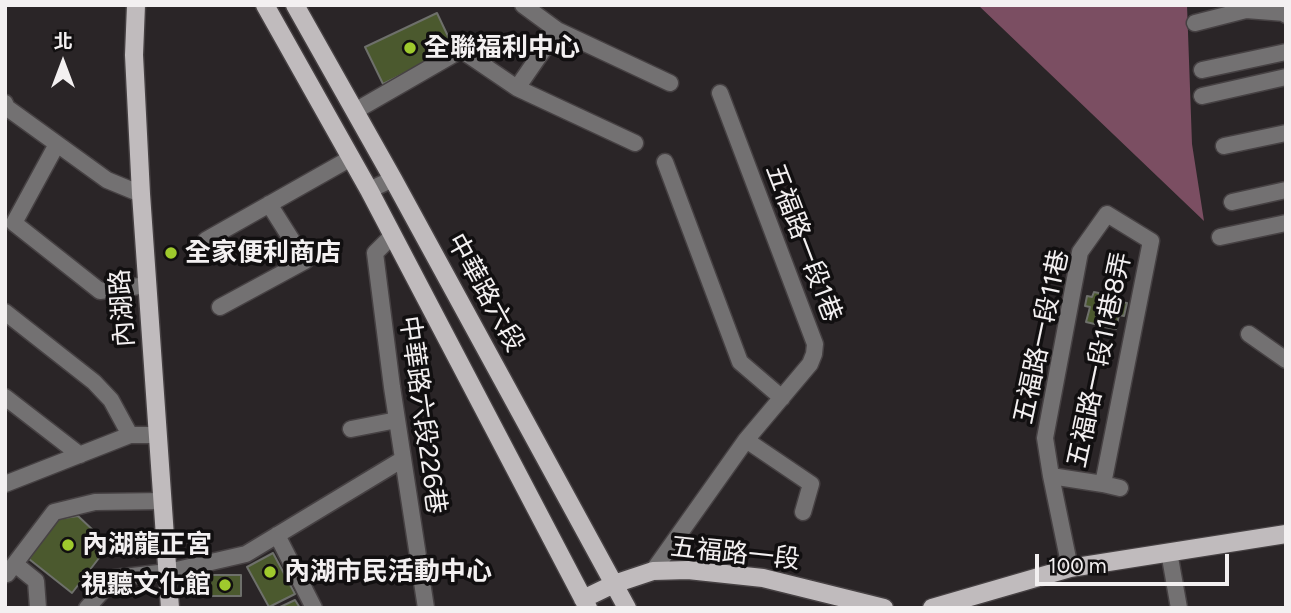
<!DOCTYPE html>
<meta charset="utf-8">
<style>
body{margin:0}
#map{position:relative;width:1291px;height:613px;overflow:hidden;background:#2a2527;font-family:Figtree,"Noto Sans TC",sans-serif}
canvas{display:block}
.frame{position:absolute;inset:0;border:7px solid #f3f0f1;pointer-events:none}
.north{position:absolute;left:28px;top:28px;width:70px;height:70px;-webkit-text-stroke:5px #110f10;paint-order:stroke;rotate:0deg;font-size:19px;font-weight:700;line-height:28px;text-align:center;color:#f3f0f1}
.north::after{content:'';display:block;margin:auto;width:24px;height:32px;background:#f3f0f1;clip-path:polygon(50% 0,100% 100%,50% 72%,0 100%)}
.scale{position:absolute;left:1035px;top:554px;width:194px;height:32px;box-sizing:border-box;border:4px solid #f3f0f1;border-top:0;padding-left:9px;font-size:21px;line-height:24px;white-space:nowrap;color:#f3f0f1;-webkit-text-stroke:5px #110f10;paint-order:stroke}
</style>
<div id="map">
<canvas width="1291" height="613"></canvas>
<div class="frame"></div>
<div class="north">北</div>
<div class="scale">100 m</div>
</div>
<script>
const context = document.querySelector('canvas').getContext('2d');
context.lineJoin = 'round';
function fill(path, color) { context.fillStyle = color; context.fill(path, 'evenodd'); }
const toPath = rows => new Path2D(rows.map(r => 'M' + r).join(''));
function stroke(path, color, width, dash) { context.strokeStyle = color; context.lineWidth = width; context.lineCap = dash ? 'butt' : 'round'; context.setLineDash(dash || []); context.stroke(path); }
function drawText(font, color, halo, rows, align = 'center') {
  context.font = font + ' Figtree,"Noto Sans TC",sans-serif'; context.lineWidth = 7; context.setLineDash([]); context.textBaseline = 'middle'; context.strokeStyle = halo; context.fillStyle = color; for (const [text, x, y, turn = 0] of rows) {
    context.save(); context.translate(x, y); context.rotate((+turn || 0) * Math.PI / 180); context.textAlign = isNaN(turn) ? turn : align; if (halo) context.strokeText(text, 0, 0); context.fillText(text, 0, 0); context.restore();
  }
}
fill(toPath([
 [978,5,1187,5,1192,144,1204,221]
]), '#7b4e62');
const building = toPath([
 [437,13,454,49,383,84,365,47,437,13],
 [1094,292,1122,298,1121,302,1127,303,1124,316,1119,315,1116,329,1105,327,1108,313,1101,312,1099,325,1086,322,1090,307,1085,306,1087,296,1092,297,1094,292],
 [78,516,95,532,99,558,72,593,29,559,56,519,78,516],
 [273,553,295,594,269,607,247,567,273,553],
 [208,575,241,575,241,596,208,596,208,575],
 [295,600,300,608,278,608,295,600]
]);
fill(building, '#4b592e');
stroke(building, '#6e706b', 2);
const minor = toPath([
 [523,5,557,30,670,83],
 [1195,23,1246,10,1285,13,1286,15],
 [1202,70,1286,52],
 [517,88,635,143],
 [1202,96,1286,77],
 [5,103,6,107,107,180,141,194],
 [355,111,461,50,517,88,557,30],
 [57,144,14,223,100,291,148,285],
 [1224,146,1286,133],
 [665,162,740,362,782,398],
 [369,190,393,179],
 [1232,202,1286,190],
 [393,235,375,253,392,387,426,608],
 [1220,237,1286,223],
 [206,240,351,158],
 [220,307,305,261,269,204],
 [5,312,94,382,111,400,130,435],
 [1249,334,1286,360],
 [5,397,80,455],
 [351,429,397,420],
 [746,440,811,484,803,512],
 [1051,476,1103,484,1151,241,1107,214,1080,252,1045,438,1051,476,1070,568],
 [5,484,130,435,158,435],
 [1103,484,1120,488],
 [277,535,314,608],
 [1169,552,1179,608],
 [15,564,36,581,38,608],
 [653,571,746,440,810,364,814,354,815,344,720,93],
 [5,573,7,574,54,512,95,502,163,501],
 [87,608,114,578,168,572,246,554,403,459]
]);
const major = toPath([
 [136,5,134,55,141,194,170,608],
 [265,5,369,190,588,608],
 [295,5,393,179,627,608],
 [583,599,614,584,653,571,688,570,763,578,884,608],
 [932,608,1070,568,1286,534]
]);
stroke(minor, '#464143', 19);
stroke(major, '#464143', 21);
stroke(minor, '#737172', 16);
stroke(major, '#c0bbbd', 18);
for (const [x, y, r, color] of [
 [410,48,7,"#9fca2d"],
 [171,253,7,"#9fca2d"],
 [68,545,7,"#9fca2d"],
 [270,572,7,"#9fca2d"],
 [225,585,7,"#9fca2d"]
]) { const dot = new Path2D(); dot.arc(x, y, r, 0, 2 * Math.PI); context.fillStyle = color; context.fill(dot); stroke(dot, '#110f10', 2.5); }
drawText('bold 26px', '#f3f0f1', '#110f10', [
 ["全聯福利中心",424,48],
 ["全家便利商店",185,253],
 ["內湖龍正宮",82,545],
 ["內湖市民活動中心",284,572],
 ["視聽文化館",211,585,"right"]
], 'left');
drawText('26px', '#f3f0f1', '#110f10', [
 ["五福路一段1巷",803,243,69],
 ["中華路六段",485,293,61],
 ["內湖路",123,308,-94],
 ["五福路一段11巷",1042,337,-78],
 ["五福路一段11巷8弄",1100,360,-78],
 ["中華路六段226巷",422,415,82],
 ["五福路一段",735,554,6]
]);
</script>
